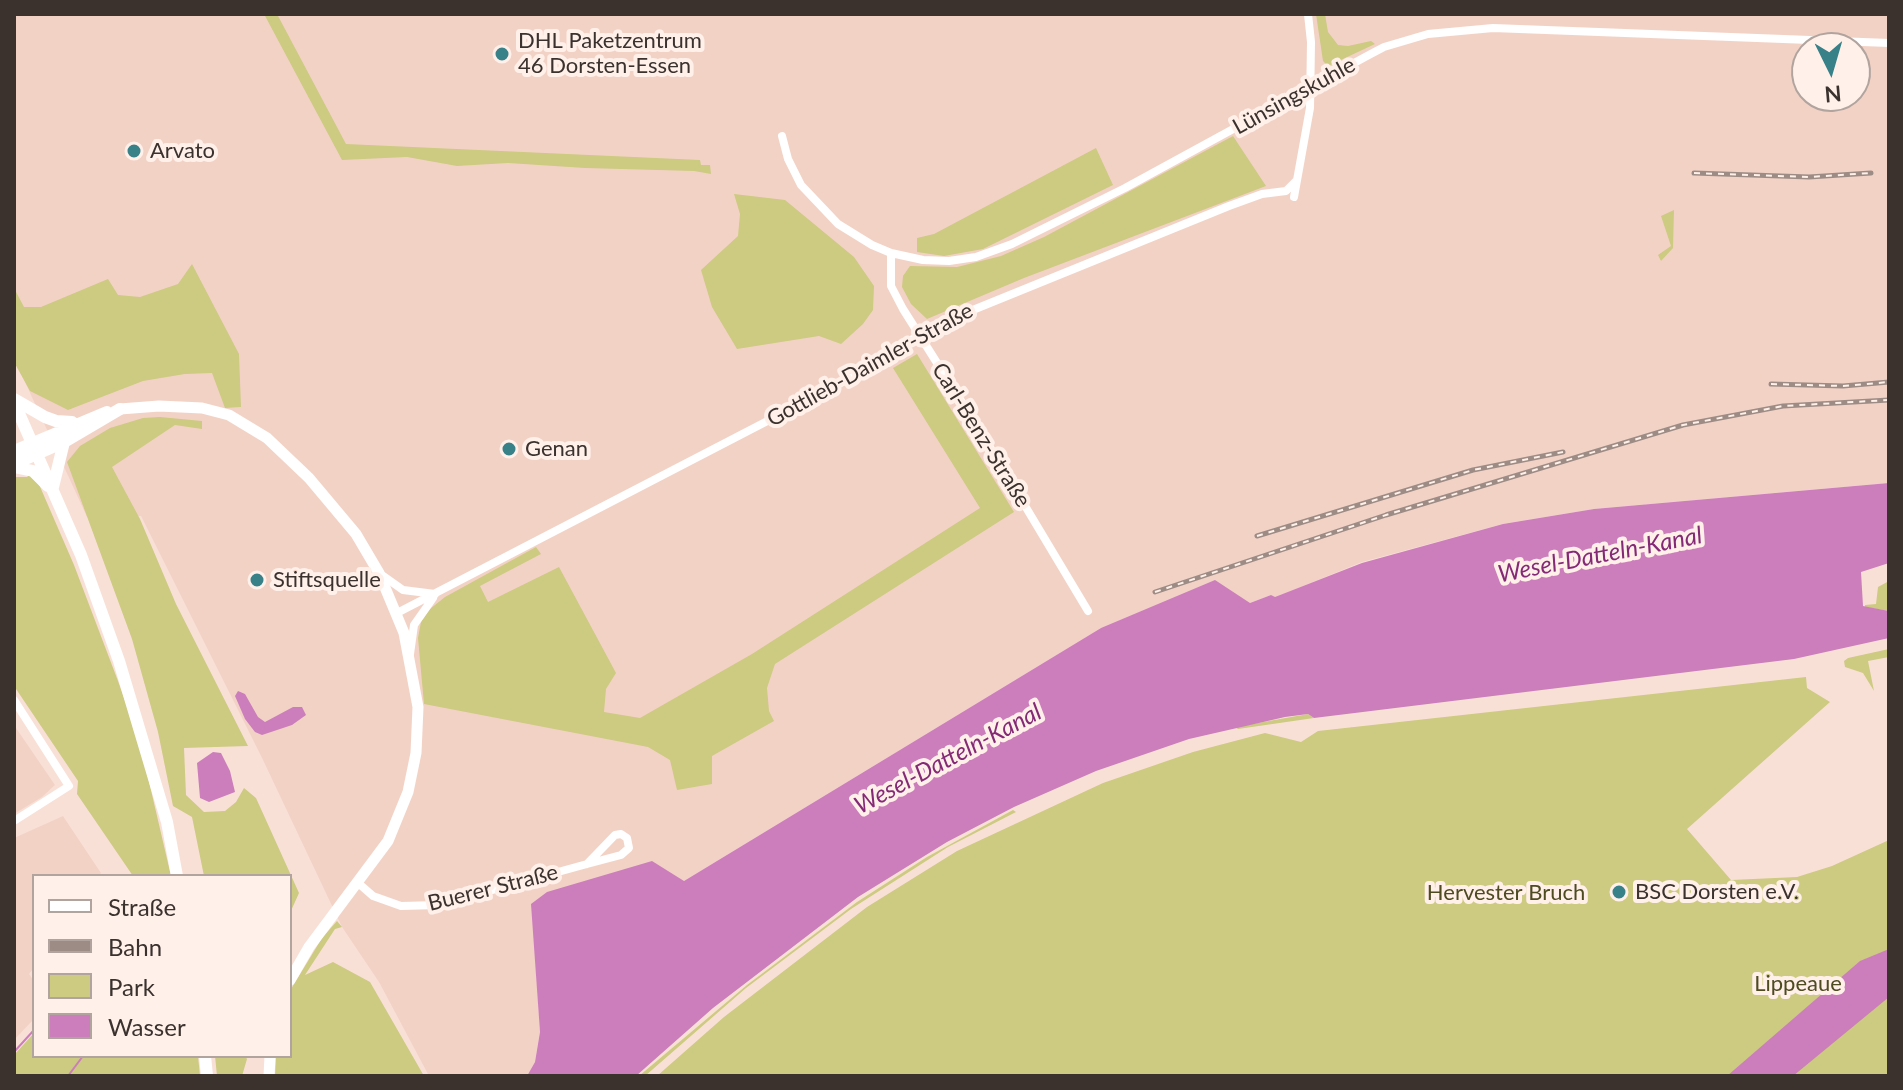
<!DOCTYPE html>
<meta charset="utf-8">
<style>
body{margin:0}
#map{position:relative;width:1903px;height:1090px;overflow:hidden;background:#f9e0d7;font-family:Lato,sans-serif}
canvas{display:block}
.frame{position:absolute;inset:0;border:16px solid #3b322e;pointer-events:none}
.legend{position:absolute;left:32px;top:874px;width:260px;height:184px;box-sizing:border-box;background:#fff0ea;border:2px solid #b1a49f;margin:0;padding:10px 14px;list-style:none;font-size:24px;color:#3b322e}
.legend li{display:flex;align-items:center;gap:16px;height:40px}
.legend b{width:40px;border:2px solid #b1a49f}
.north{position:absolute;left:1791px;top:32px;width:80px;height:80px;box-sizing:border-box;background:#fff0ea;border:2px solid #b1a49f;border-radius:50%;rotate:175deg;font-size:22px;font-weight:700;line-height:32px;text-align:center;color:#3b322e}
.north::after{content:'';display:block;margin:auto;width:28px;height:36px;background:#398188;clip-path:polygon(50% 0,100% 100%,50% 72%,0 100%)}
</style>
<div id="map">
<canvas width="1903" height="1090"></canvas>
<div class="frame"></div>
<ul class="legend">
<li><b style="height:10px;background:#fff"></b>Straße</li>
<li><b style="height:10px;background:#9d8c85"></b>Bahn</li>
<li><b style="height:22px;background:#cdca81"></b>Park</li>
<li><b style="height:22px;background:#cb7ebb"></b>Wasser</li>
</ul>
<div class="north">N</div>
</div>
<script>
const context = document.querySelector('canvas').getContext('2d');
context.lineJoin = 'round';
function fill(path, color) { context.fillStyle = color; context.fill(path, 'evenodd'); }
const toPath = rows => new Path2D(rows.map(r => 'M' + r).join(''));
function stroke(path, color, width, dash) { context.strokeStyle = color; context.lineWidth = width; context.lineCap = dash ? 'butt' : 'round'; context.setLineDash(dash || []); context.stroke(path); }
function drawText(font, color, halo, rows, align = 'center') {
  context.font = font + ' Lato,sans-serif'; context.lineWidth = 8; context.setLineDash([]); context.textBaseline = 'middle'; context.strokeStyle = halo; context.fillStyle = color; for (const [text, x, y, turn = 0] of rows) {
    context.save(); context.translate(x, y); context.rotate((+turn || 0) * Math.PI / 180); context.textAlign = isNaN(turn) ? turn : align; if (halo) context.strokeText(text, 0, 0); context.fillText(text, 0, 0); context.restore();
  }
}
fill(toPath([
 [14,14,1889,14,1889,483,1594,509,1503,524,1362,562,1274,598,1271,595,1250,603,1101,628,684,881,532,903,540,1032,535,1062,527,1076,429,1076,379,982,342,927,263,760,141,516,87,517,14,358],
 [1807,48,1855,48,1855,96,1807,96],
 [14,725,55,785,42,797,14,814],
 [63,816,101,873,98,876,34,876,34,968,29,974,34,981,34,1019,14,1040,14,838]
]), '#f3d2c6');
fill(toPath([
 [264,14,277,14,346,144,700,160,701,165,710,165,711,174,694,171,585,168,508,163,457,166,407,157,342,160],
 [1316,14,1325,14,1328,32,1338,45,1348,46,1371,41,1375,44,1328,66,1323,61],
 [1233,136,1266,186,1024,278,927,319,911,304,902,287,903,276,910,266,957,267,1001,256,1044,237],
 [1096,148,1113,185,983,249,944,256,917,252,917,238,934,234],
 [734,194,785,200,854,257,874,286,873,310,863,324,841,344,819,336,737,349,712,307,701,270,738,236,740,214],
 [1674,210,1673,248,1661,261,1658,255,1671,246,1661,216],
 [192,264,239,354,241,407,225,408,212,373,185,374,143,381,68,410,30,391,14,362,14,288,24,307,41,307,108,279,118,295,140,297,178,284],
 [917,354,1014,512,775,664,767,688,769,711,774,721,712,756,712,784,677,790,670,760,648,747,424,704,418,638,421,622,430,609,445,597,536,547,541,554,480,586,488,602,559,567,616,673,606,689,604,712,640,718,752,654,980,508,893,368],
 [160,417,202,421,202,429,175,425,112,467,140,519,176,604,248,746,184,748,186,795,204,812,225,811,236,802,244,788,256,798,299,893,290,913,290,876,204,876,192,817,173,806,158,732,132,639,67,462,80,446,110,428,143,418],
 [30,474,38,482,74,565,118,681,140,743,171,876,133,876,77,794,78,781,14,686,14,477,27,477],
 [1889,581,1889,611,1865,607,1865,605,1876,604,1878,587],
 [1889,649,1889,657,1868,661,1874,691,1863,673,1845,667,1844,661,1848,658],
 [1806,677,1807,688,1830,702,1687,829,1731,880,1797,877,1832,866,1889,840,1889,1076,657,1076,724,1017,867,907,957,851,1103,783,1193,752,1265,733,1301,742,1318,731],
 [1308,714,1314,718,1238,729,1235,727],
 [1013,810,1016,812,948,847,851,909,746,988,645,1076,639,1076,747,985,857,902,927,857],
 [337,921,342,927,335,929,305,975,333,962,370,982,424,1076,275,1076,276,1056,290,1056,291,989,322,938],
 [34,1033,34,1056,198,1056,200,1076,14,1076,14,1055],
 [215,1056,245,1056,247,1059,242,1076,217,1076]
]), '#cdca81');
fill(toPath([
 [1889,483,1889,563,1861,572,1863,606,1889,611,1889,638,1794,659,1314,718,1308,714,1285,717,1189,739,1096,771,1014,807,947,842,858,897,713,1008,636,1076,527,1076,535,1062,540,1032,531,904,547,892,652,861,684,881,1101,628,1215,580,1250,603,1271,595,1275,597,1362,563,1503,524,1594,509],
 [238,691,245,694,258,717,265,722,293,707,302,707,306,715,292,725,262,735,255,732,245,719,235,696],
 [213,752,221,753,230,771,235,792,209,802,200,798,197,763],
 [1889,949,1889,997,1793,1076,1727,1076,1860,961]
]), '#cb7ebb');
stroke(toPath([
 [14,1052,34,1030],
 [68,1076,83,1056]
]), '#cb7ebb', 2);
stroke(toPath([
 [782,136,788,159,801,185,838,224,872,245,891,253,923,260,949,261,976,257,1012,244,1125,188,1367,56,1384,47,1428,34,1493,28,1889,43],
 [1294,197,1310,108,1311,42,1308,14],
 [891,253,891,286,903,309,985,439,1088,611],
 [379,573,403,590,435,594],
 [397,613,860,373,931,327,1229,206,1262,194,1286,191,1296,181],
 [410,654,414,625,433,598],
 [14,700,69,786,14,821],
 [357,882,373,896,401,906,438,905,450,902,460,899,587,864,621,855,629,848,627,838,621,834,615,835,587,864]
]), '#fff', 8);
stroke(toPath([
 [120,409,159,406,202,408,229,415,267,438,309,478,356,534,379,573,404,633,418,707,416,753,408,792,388,841,309,947,290,980],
 [269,1076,270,1056]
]), '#fff', 11);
stroke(toPath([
 [14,399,45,417,56,421,72,422],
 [14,402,81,555,119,661,167,822,177,876],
 [14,451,107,412],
 [14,464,64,442,120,409],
 [14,467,33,471,48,486],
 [53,487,64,442],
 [205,1056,207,1076]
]), '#fff', 12);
const rail = toPath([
 [1694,173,1809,177,1871,173],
 [1771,384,1843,386,1889,382],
 [1257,536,1473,470,1563,452],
 [1155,592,1386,515,1683,425,1783,406,1889,400]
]);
stroke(rail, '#9d8c85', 5);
stroke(rail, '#fff0ea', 2, [6]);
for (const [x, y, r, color] of [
 [502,54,8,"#398188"],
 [134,151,8,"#398188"],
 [509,449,8,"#398188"],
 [257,580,8,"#398188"],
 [1619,892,8,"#398188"]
]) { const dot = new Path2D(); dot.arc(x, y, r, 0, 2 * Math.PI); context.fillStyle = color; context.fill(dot); stroke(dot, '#fff0ea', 3); }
drawText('22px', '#3b322e', '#fff0ea', [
 ["DHL Paketzentrum",518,41],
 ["46 Dorsten-Essen",518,66],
 ["Arvato",150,151],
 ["Genan",525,449],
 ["Stiftsquelle",273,580],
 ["BSC Dorsten e.V.",1635,892]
], 'left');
drawText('22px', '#3b322e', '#fff0ea', [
 ["Lünsingskuhle",1294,96,-29],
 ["Gottlieb-Daimler-Straße",870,365,-29],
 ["Carl-Benz-Straße",981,435,58],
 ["Buerer Straße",493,888,-14]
]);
drawText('22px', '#4e4b21', '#fff0ea', [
 ["Hervester Bruch",1506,893],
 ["Lippeaue",1798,984]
]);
drawText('italic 24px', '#842975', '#fff0ea', [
 ["Wesel-Datteln-Kanal",1600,555,-11],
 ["Wesel-Datteln-Kanal",948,759,-28]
]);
</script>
